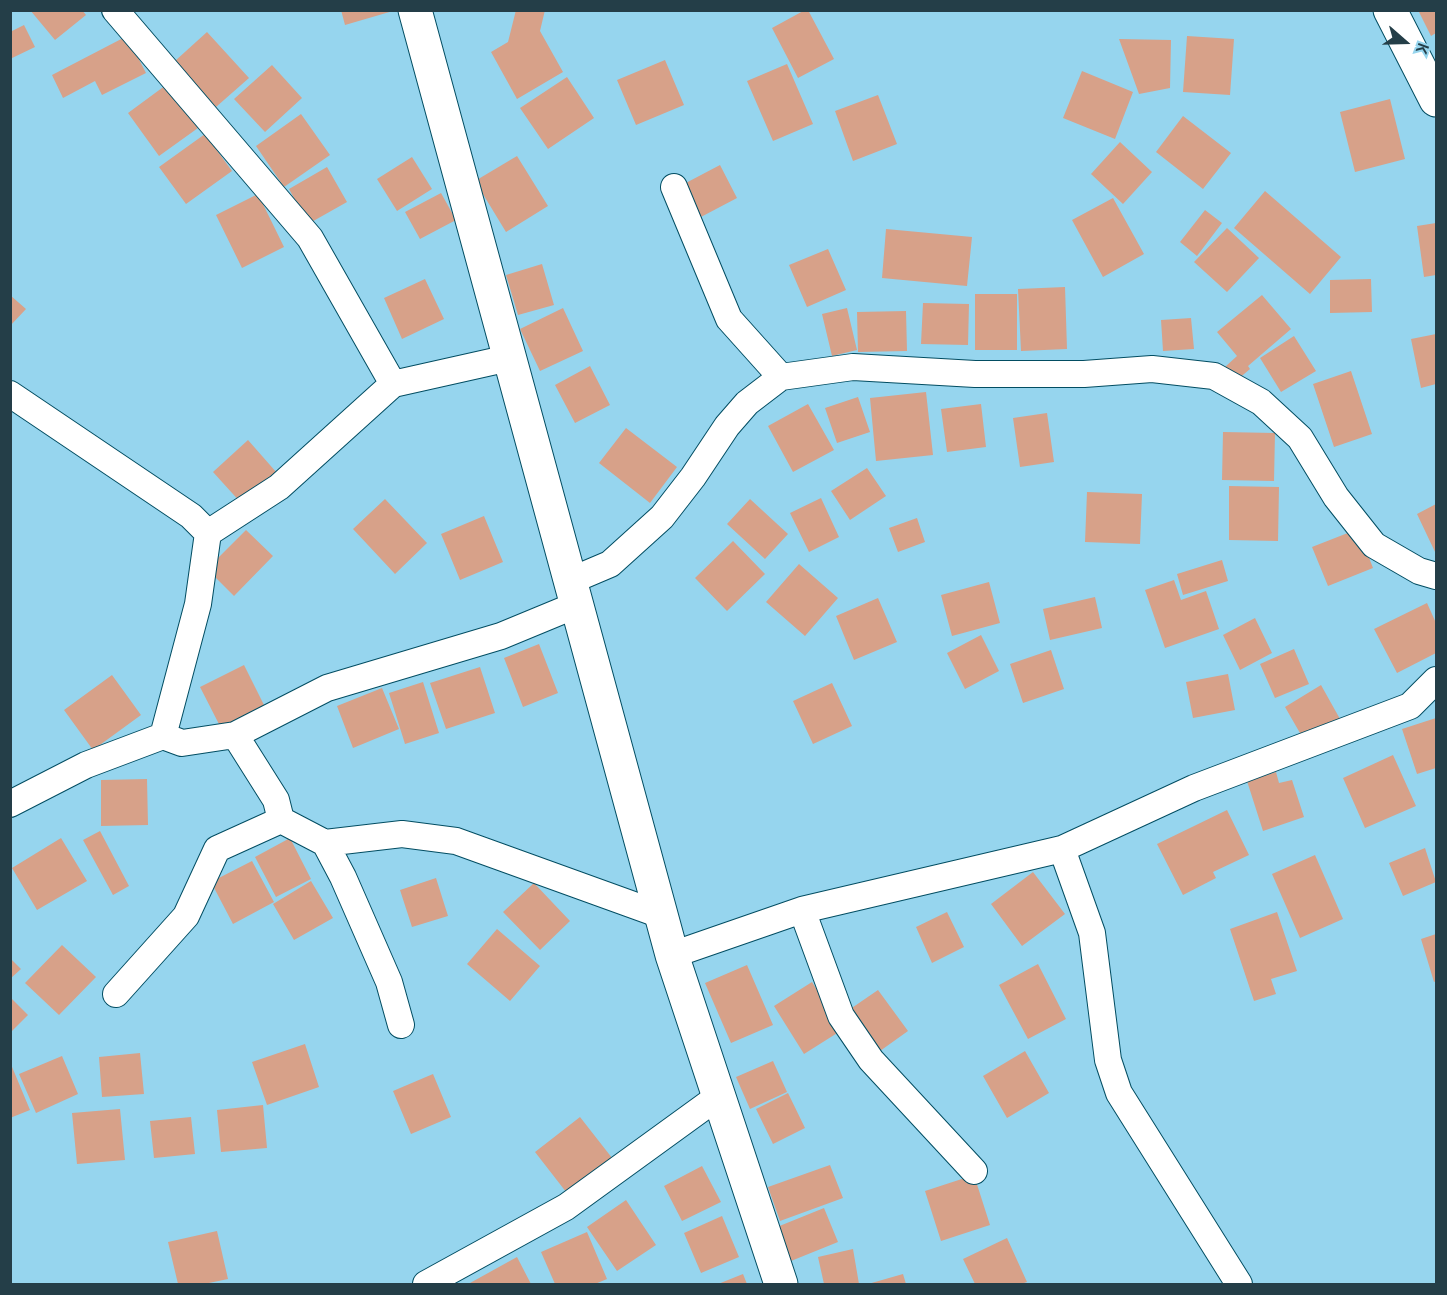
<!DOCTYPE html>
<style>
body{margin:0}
#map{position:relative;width:1447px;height:1295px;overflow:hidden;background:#96d5ee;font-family:Cabin,sans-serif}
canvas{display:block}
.frame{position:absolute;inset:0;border:12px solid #243e48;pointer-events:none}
.north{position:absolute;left:1375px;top:12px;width:60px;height:60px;-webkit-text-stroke:4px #96d5ee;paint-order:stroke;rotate:110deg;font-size:16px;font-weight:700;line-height:24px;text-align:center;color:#243e48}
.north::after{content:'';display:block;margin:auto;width:21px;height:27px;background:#243e48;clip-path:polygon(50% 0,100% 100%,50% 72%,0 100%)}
</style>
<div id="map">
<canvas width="1447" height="1295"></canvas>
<div class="frame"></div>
<div class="north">K</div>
</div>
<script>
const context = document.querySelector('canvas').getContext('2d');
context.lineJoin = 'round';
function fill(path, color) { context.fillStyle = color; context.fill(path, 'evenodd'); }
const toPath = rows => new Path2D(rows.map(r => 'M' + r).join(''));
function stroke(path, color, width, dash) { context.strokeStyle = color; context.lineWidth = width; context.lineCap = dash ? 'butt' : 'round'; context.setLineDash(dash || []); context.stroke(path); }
fill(toPath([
 [30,10,82,10,86,15,55,40],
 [341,10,393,10,393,11,345,25],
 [516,10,545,10,540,31,563,72,517,99,491,52,508,42],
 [805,10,808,10,834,59,798,78,772,28],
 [1418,10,1436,10,1436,33,1431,36],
 [24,25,35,47,10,59,10,32],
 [207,32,249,78,216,107,175,61],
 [127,36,146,73,102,95,95,81,63,98,52,75],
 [1187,36,1234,39,1230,95,1183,92],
 [1119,39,1171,40,1170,88,1139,94],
 [665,60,684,105,636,125,617,80],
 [787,64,813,124,773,141,747,81],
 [272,65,302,98,265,132,234,99],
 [1082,71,1133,92,1115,139,1063,118],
 [567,77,594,118,548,149,520,108],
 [166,85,198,128,159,156,128,113],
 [878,95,897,144,853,161,835,111],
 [1390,99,1405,159,1355,172,1340,112],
 [301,114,330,155,284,187,256,146],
 [1183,116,1231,153,1203,189,1156,152],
 [205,134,232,171,186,204,159,167],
 [1120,142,1152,172,1123,204,1091,174],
 [517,156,548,206,506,232,475,181],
 [412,157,432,189,397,211,377,179],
 [720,165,737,198,699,218,682,185],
 [327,167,347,202,308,224,289,189],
 [1265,191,1341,257,1310,294,1234,228],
 [441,193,456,220,420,239,405,212],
 [258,194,284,247,242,268,216,215],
 [1113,198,1144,254,1103,277,1072,220],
 [1205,210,1222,223,1197,256,1180,242],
 [1436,223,1436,275,1424,277,1417,226],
 [1227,228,1259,258,1227,292,1194,262],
 [886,229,972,237,967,286,882,278],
 [828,249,846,290,807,307,789,265],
 [542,264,554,305,518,315,506,275],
 [425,279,444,319,402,339,384,298],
 [1371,279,1372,312,1330,313,1330,280],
 [1065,287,1067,349,1021,351,1018,289],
 [975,294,1017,294,1017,350,975,350],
 [10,295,26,309,10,326],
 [1262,295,1291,329,1248,366,1250,369,1237,380,1225,367,1237,356,1217,332],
 [923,303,969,304,968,345,921,344],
 [563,308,583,351,540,371,520,329],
 [847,308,857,350,832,356,822,314],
 [906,311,907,351,858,352,857,312],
 [1191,318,1194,349,1163,351,1161,320],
 [1436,334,1436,384,1421,388,1411,339],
 [1294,336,1316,371,1281,392,1260,358],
 [590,366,610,405,575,423,555,385],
 [1351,371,1372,434,1334,447,1313,384],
 [926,392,933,455,876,461,870,398],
 [858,397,870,432,837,443,825,408],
 [808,404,834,450,793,472,768,426],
 [981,404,986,447,947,452,941,409],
 [1047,413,1054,462,1020,467,1013,418],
 [626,428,677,467,650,503,599,463],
 [1223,432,1275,433,1274,481,1222,480],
 [248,440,277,473,242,504,213,472],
 [867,468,886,496,850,520,831,491],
 [1229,486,1279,487,1278,541,1229,540],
 [1087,492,1142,494,1140,544,1085,542],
 [821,498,839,537,809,552,790,513],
 [385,499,427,543,395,574,353,529],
 [750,499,788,534,765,559,727,524],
 [1436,504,1436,554,1417,514],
 [484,516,503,562,460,580,441,534],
 [917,518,925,542,898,552,889,528],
 [1358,529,1373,568,1328,586,1312,547],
 [246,530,273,556,234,596,207,569],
 [733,541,765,574,727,611,695,578],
 [1222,560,1228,581,1183,595,1177,574],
 [799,564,838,598,805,636,766,602],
 [1174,580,1181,600,1206,591,1219,629,1165,648,1145,590],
 [989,582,1000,623,952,636,941,595],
 [1095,597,1102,628,1050,640,1043,609],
 [878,598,897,642,854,660,836,616],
 [1427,603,1436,623,1436,653,1397,673,1374,629],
 [1255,618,1272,653,1240,670,1223,635],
 [981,635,999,671,965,689,947,653],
 [539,644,558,693,523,707,504,658],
 [1294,649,1309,684,1275,698,1260,664],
 [1051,650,1064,689,1023,703,1010,664],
 [244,665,266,709,222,730,200,687],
 [480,667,495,713,446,729,430,683],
 [1228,674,1235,710,1193,718,1186,682],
 [112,675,141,715,93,750,64,710],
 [423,682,439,733,405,744,389,693],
 [832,683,852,726,813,744,793,701],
 [1321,685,1340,719,1304,740,1285,707],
 [382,688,399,729,353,748,337,706],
 [1436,718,1436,768,1417,774,1402,729],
 [1393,755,1416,806,1365,828,1343,778],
 [1276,772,1279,783,1292,780,1304,817,1263,831,1247,781],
 [147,779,148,825,101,826,101,780],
 [1227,810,1249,855,1213,872,1216,878,1183,895,1157,844],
 [100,831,129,886,113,895,83,840],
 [61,838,87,881,37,910,12,868],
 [290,838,311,879,276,897,255,857],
 [1425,848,1436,882,1403,896,1389,863],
 [1315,855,1343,919,1300,938,1272,874],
 [252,861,274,902,233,924,211,882],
 [1033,872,1065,914,1022,946,991,904],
 [436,878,448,916,412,927,400,890],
 [311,881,333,918,294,940,273,904],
 [534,883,570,921,540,950,503,912],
 [947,912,964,947,932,963,916,927],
 [1277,912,1297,971,1271,979,1276,994,1254,1001,1230,929],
 [497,929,540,966,510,1001,467,964],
 [1436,934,1436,981,1434,982,1421,939],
 [62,945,96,977,59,1015,25,983],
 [10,958,21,969,10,979],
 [1038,964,1066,1019,1028,1039,999,985],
 [747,965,773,1025,731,1043,705,983],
 [812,982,842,1030,804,1054,774,1006],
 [878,990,908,1031,873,1056,843,1014],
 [10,997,28,1015,10,1033],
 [305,1044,319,1087,267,1105,252,1062],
 [1025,1051,1049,1093,1007,1118,983,1076],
 [140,1053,144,1094,102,1097,99,1057],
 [62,1056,78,1094,36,1113,19,1074],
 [773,1061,787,1092,750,1109,736,1077],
 [10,1062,30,1110,10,1118],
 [433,1074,451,1117,411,1134,393,1091],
 [788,1093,805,1128,773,1144,756,1109],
 [263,1105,267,1148,221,1152,217,1110],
 [120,1109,125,1160,77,1164,72,1113],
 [191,1117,195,1154,154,1158,150,1121],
 [580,1117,616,1163,570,1197,535,1152],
 [830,1165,843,1198,780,1221,768,1187],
 [702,1166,721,1202,682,1221,664,1186],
 [974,1175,990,1225,941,1241,925,1191],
 [626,1200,656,1245,617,1271,587,1227],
 [824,1208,838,1242,791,1261,777,1227],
 [722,1216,739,1257,701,1273,684,1233],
 [217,1231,228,1279,204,1284,178,1284,168,1242],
 [587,1232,607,1279,595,1284,555,1284,541,1252],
 [1007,1238,1027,1282,1021,1284,975,1284,963,1259],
 [853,1249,859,1284,824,1284,818,1257],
 [517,1257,531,1284,471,1284,470,1283],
 [743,1274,747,1284,718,1284],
 [903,1274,906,1284,868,1284]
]), '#d7a189');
const street = toPath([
 [115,10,310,238,393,384],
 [674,187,729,319,781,377],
 [10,394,191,516,208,533],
 [570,581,610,564,662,517,693,477,727,426,747,403,781,377,853,367,975,374,1084,374,1152,369,1214,376,1261,402,1300,438,1336,497,1374,545,1419,571,1436,576],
 [235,735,276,800,281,820,325,843,343,877,389,982,401,1025],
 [163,736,198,604,208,533,279,487,393,384,509,358],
 [10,804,86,765,163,736,182,743,235,735,327,688,501,636,576,605],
 [325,843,402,834,456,841,661,915],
 [1062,849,1092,933,1108,1060,1119,1093,1239,1284],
 [802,910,841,1016,871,1060,974,1171],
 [672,955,802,910,1062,849,1194,788,1410,706,1436,680],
 [116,994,186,916,217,849,281,820],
 [426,1284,566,1207,719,1096]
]);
const secondary = toPath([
 [415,10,672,955,781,1284],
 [1390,10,1436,100]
]);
stroke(street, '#024d62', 28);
stroke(secondary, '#024d62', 35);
stroke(street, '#fff', 26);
stroke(secondary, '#fff', 33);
</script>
